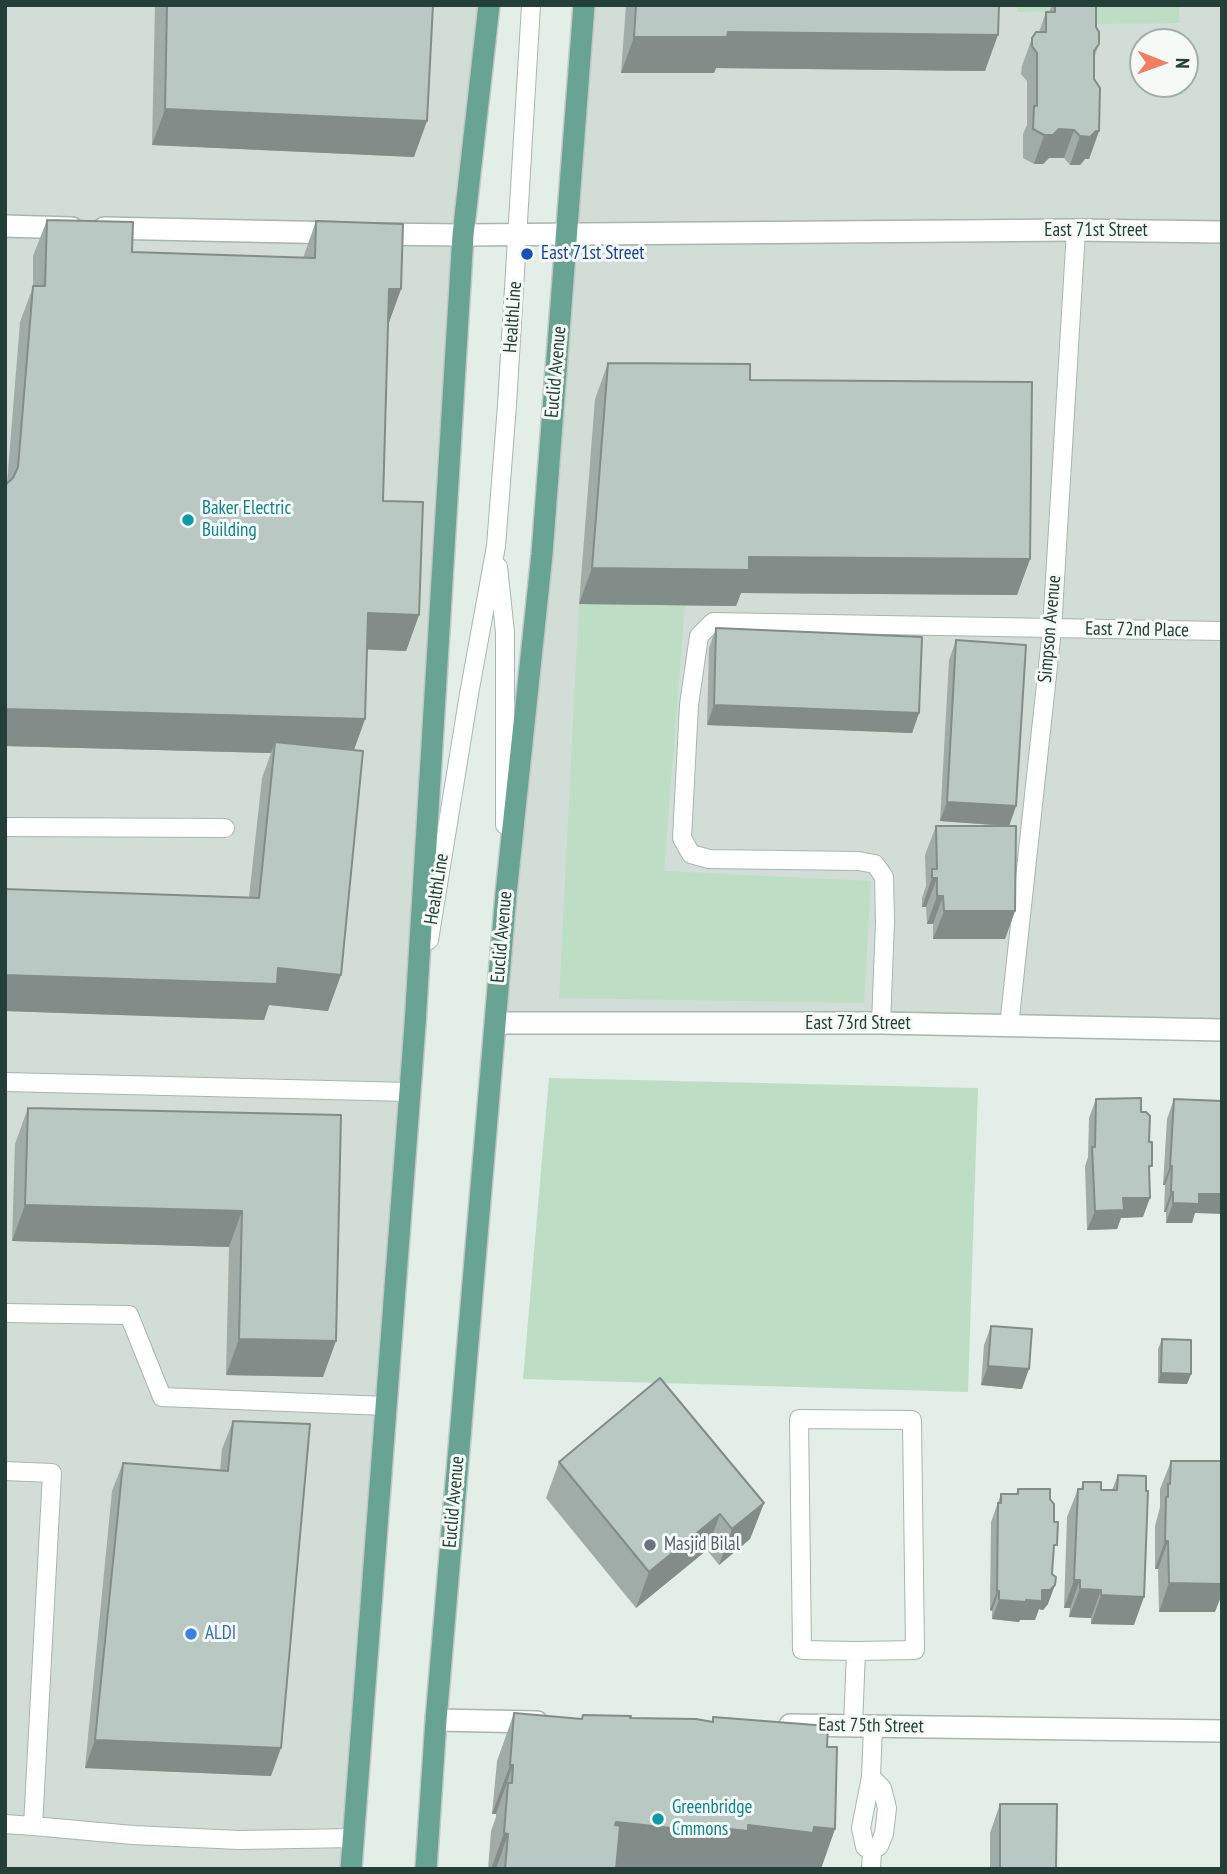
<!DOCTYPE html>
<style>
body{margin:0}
#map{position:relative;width:1227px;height:1874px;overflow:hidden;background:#e4eee9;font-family:"PT Sans Narrow",sans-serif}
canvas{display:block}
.frame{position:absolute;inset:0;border:7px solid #233f37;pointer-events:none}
.north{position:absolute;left:1129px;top:28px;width:70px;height:70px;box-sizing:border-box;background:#f5faf7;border:2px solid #a1afaa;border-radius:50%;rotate:91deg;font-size:19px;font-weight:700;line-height:28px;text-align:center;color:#233f37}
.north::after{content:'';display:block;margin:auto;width:24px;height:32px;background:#f17e5f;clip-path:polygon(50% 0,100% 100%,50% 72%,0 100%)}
</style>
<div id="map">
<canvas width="1227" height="1874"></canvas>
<div class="frame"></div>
<div class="north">N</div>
</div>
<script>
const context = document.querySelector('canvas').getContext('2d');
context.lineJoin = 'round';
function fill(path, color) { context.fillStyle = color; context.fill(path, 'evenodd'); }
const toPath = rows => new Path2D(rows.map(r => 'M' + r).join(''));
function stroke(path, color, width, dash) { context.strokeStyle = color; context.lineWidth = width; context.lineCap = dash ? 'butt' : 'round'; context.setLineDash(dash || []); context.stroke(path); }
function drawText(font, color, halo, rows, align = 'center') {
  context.font = font + ' "PT Sans Narrow",sans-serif'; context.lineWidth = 6; context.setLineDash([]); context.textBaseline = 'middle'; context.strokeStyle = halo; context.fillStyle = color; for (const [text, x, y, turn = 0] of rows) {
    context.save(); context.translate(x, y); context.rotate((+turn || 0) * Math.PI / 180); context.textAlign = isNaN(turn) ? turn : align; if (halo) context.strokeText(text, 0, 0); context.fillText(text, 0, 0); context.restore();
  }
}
fill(toPath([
 [5,5,489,5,351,1869,5,1869],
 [583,5,1222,5,1222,1030,495,1023],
 [1143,42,1185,42,1185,84,1143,84]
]), '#d2ddd8');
fill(toPath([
 [1017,5,1179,5,1180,23,1095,24,1086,11,1017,12],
 [579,604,685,605,664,871,871,881,864,1003,559,998],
 [549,1078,978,1088,968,1392,523,1379]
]), '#bddec5');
const service = toPath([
 [498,567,505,632,505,825],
 [5,827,225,828],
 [429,940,469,694,496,546,507,405,531,5],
 [881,1023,885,922,884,877,875,864,858,861,709,859,691,854,682,838,689,705,699,636,713,622,1222,631],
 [1009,1026,1052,629,1076,230],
 [5,1082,409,1092],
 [5,1313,129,1315,162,1397,386,1406],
 [5,1471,52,1473,33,1826,133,1835,239,1840,354,1838],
 [853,1726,856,1651,915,1650,912,1420,799,1419,802,1650,856,1651],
 [871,1777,882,1788,887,1808,884,1834,879,1846,872,1851,865,1847,861,1828,871,1777,873,1726],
 [5,1824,33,1826],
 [871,1869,872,1851]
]);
const minor = toPath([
 [495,1023,881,1023,1222,1030],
 [436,1720,537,1722],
 [790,1725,1222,1731]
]);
const tertiary = toPath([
 [5,226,72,228],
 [104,228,341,233],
 [373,234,463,235,1076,230,1222,232]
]);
const primary = toPath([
 [351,1869,415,1025,463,235,489,5],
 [426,1869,436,1720,506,894,542,554,584,5]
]);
stroke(service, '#a6b6b0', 20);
stroke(minor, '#a6b6b0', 24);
stroke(tertiary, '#a6b6b0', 24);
stroke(primary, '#c1c9c7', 24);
stroke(service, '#fff', 18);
stroke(minor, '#fff', 21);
stroke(tertiary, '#fff', 21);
stroke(primary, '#69a392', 21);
fill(toPath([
 [155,5,433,5,414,157,152,145],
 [626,5,999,5,985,71,716,68,714,73,621,73],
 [1052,5,1096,5,1096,27,1099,44,1094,58,1094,79,1099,131,1089,159,1085,159,1080,165,1070,165,1064,158,1049,158,1043,164,1034,164,1023,158,1023,134,1027,125,1027,81,1021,74,1022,66,1032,38,1039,32,1046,12,1049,12],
 [47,220,132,252,303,258,316,221,401,289,388,325,383,501,419,615,406,651,367,649,365,719,354,750,328,1011,269,1005,264,1020,5,1011,5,889,249,897,262,778,271,753,5,746,5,485,7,483,20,322,33,287,33,256],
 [608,363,750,380,1030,559,1017,595,741,593,736,606,579,604,595,399],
 [716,628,919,713,912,733,707,725,709,648],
 [956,640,1016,806,1009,826,940,821,949,660],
 [936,826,1015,911,1005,939,933,939,933,924,927,924,926,907,922,907,922,898,926,886,925,855],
 [1096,1099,1141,1112,1149,1142,1149,1174,1143,1217,1121,1218,1117,1229,1087,1230,1085,1166,1088,1157,1089,1118],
 [1174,1099,1195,1213,1192,1223,1166,1223,1166,1212,1164,1212,1165,1185,1163,1185,1167,1119],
 [28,1108,341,1115,323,1377,226,1375,229,1247,12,1241,15,1144],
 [991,1326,1022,1389,981,1385,984,1345],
 [1162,1339,1191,1374,1187,1384,1158,1383,1158,1349],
 [233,1421,271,1776,85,1768,112,1491,123,1463,220,1471,222,1449],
 [1171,1461,1215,1612,1159,1612,1158,1569,1155,1569,1155,1526,1160,1507,1160,1489],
 [559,1462,764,1503,750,1539,719,1565,707,1550,636,1608,546,1498],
 [1118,1475,1134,1625,1091,1624,1091,1618,1069,1617,1070,1608,1064,1608,1067,1517,1078,1489,1081,1489,1083,1482,1101,1490,1112,1490],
 [1018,1489,1050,1499,1053,1556,1048,1604,1043,1610,1039,1609,1035,1620,1020,1620,1019,1622,992,1619,992,1611,990,1610,991,1522,1001,1494,1016,1494],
 [514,1713,582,1719,630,1718,712,1722,713,1717,821,1869,488,1869,491,1831,496,1817,496,1814,492,1814,497,1761],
 [1000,1804,1056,1869,990,1869,990,1833]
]), '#9faca7');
fill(toPath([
 [728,32,998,35,985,71,716,68,714,73,621,73,634,37],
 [165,109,427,121,414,157,152,145],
 [1059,129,1074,130,1064,158,1049,158,1043,164,1034,164,1044,135],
 [1096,131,1099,131,1089,159,1085,159,1080,165,1070,165,1080,136],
 [389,289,401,289,388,325],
 [749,557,1030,559,1017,595,741,593,736,606,579,604,592,568],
 [368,613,419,615,406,651,355,649],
 [714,705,919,713,912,733,707,725],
 [5,709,365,719,352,755,275,742,271,753,5,746],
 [947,802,1016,806,1009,826,940,821],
 [932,878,937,878,926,907,922,907],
 [937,896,943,896,933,924,927,924],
 [944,911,1015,911,1005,939,933,939],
 [278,968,341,975,328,1011,269,1005,264,1020,5,1011,5,975],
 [1170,1166,1172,1166,1165,1185,1163,1185],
 [1171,1192,1173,1192,1166,1212,1164,1212],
 [1199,1194,1222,1194,1222,1214,1195,1213,1192,1223,1166,1223,1173,1203],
 [1123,1198,1150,1198,1143,1217,1121,1218,1117,1229,1087,1230,1095,1211],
 [25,1205,242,1211,229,1247,12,1241],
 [239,1339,336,1341,323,1377,226,1375],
 [988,1366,1029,1369,1022,1389,981,1385],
 [1161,1373,1191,1374,1187,1384,1158,1383],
 [764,1503,750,1539,719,1565,732,1529],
 [720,1514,707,1550,636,1608,649,1572],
 [1165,1541,1168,1541,1158,1569,1155,1569],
 [1074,1580,1080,1580,1070,1608,1064,1608],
 [1169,1583,1222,1584,1222,1594,1215,1612,1159,1612],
 [1055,1585,1048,1604,1043,1610,1039,1609,1035,1620,1020,1620,1019,1622,992,1619,999,1600,1026,1600,1042,1590],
 [1080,1589,1101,1590,1091,1618,1069,1617],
 [997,1591,999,1591,992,1611,990,1610],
 [1101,1595,1144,1597,1134,1625,1091,1624],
 [95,1740,281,1748,271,1776,85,1768],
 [510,1765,513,1765,496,1814,492,1814],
 [616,1822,814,1827,835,1829,821,1869,599,1869],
 [504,1833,508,1834,496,1869,491,1869]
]), '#828c88');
const building = toPath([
 [167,5,433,5,427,121,165,109,167,5],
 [636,5,999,5,998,35,728,32,727,37,634,37,636,5],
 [1055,5,1096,5,1096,27,1099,32,1099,44,1094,51,1094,79,1100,88,1099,131,1096,131,1090,137,1080,136,1074,130,1059,129,1053,135,1044,135,1033,129,1034,106,1037,106,1037,53,1032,46,1032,38,1036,32,1046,32,1046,12,1055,12,1055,5],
 [47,220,133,222,132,252,315,258,316,221,403,224,401,289,389,289,383,501,423,502,419,615,368,613,365,719,5,709,5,485,13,478,18,467,33,286,45,286,47,220],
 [608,363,750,364,750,380,1032,382,1030,559,749,557,749,570,592,568,608,363],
 [716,628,922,637,919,713,714,705,716,628],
 [956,640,1026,645,1016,806,947,802,956,640],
 [275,742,363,751,341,975,278,968,277,984,5,975,5,889,259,898,275,742],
 [936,826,1016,826,1015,911,944,911,943,896,937,896,937,878,932,878,932,869,937,869,936,826],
 [1141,1098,1141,1112,1146,1112,1150,1116,1149,1142,1152,1142,1152,1166,1149,1166,1150,1198,1123,1198,1124,1210,1095,1211,1092,1147,1095,1147,1096,1099,1141,1098],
 [1174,1099,1222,1101,1222,1194,1199,1194,1199,1204,1173,1203,1173,1192,1171,1192,1172,1166,1170,1166,1174,1099],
 [28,1108,341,1115,336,1341,239,1339,242,1211,25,1205,28,1108],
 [991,1326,1032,1329,1029,1369,988,1366,991,1326],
 [1162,1339,1191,1340,1191,1374,1161,1373,1162,1339],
 [660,1378,764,1503,732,1529,720,1514,649,1572,559,1462,660,1378],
 [233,1421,310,1424,281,1748,95,1740,123,1463,228,1471,233,1421],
 [1171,1461,1222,1461,1222,1584,1169,1583,1168,1541,1165,1541,1166,1497,1168,1497,1168,1484,1170,1484,1171,1461],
 [1118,1475,1146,1476,1146,1491,1148,1491,1144,1597,1101,1595,1101,1590,1080,1589,1080,1580,1074,1580,1078,1489,1083,1489,1083,1482,1101,1482,1101,1490,1117,1490,1118,1475],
 [1018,1489,1050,1489,1050,1499,1054,1504,1054,1522,1058,1522,1057,1545,1054,1545,1052,1574,1056,1577,1055,1585,1050,1590,1042,1590,1042,1601,1026,1600,1026,1602,999,1600,999,1591,997,1591,998,1503,1001,1503,1001,1494,1018,1494,1018,1489],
 [514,1713,582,1719,583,1715,631,1716,630,1718,696,1719,713,1722,713,1717,828,1726,827,1747,837,1747,835,1829,814,1827,813,1833,748,1825,748,1831,681,1824,681,1829,616,1822,615,1825,620,1826,616,1869,505,1869,508,1834,504,1833,508,1783,512,1783,513,1765,510,1765,514,1713],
 [1000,1804,1057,1804,1056,1869,1000,1869,1000,1804]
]);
fill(building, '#b9c8c2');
stroke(building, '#828c88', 2);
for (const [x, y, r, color] of [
 [527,254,7,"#1a4fb4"],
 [188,520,7,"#0f9aa8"],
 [650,1545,7,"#6b7280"],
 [191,1634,7,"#3f7fe0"],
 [658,1819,7,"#0f9aa8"]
]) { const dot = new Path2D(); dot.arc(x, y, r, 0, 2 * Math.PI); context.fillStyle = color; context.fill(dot); stroke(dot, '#f5faf7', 2.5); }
drawText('19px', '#233f37', '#f5faf7', [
 ["East 71st Street",1096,231],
 ["HealthLine",513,317,-86],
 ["Euclid Avenue",556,372,-85],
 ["Simpson Avenue",1050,629,-85],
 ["East 72nd Place",1137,630,1],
 ["HealthLine",437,889,-81],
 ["Euclid Avenue",502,937,-85],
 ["East 73rd Street",858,1024],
 ["Euclid Avenue",454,1502,-85],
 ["East 75th Street",871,1726,1]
]);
drawText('19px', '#164399', '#f5faf7', [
 ["East 71st Street",541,254]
], 'left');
drawText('19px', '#0d838f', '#f5faf7', [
 ["Baker Electric",202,509],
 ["Building",202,531],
 ["Greenbridge",672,1808],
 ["Cmmons",672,1830]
], 'left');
drawText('19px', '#5b616d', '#f5faf7', [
 ["Masjid Bilal",664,1545]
], 'left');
drawText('19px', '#366cbe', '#f5faf7', [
 ["ALDI",205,1634]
], 'left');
</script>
